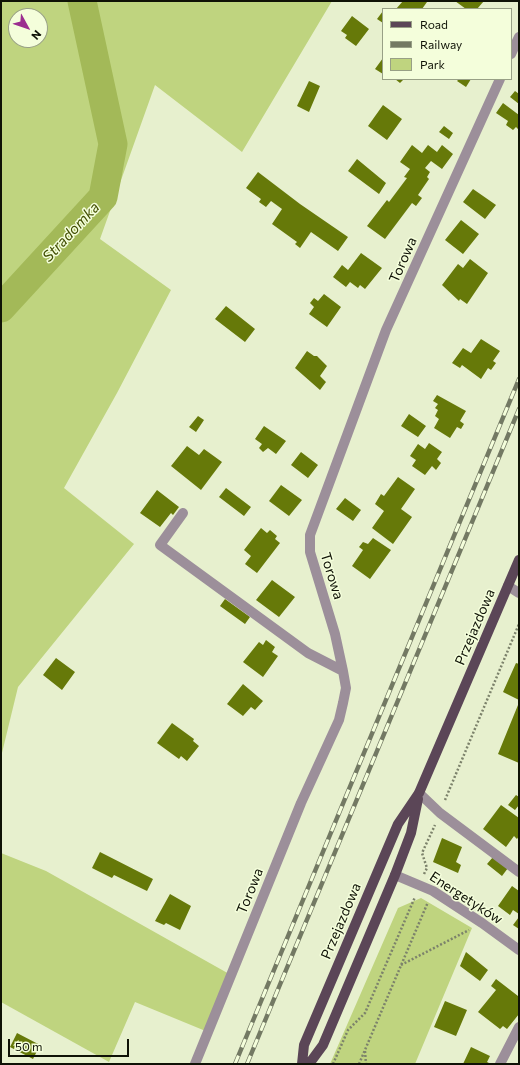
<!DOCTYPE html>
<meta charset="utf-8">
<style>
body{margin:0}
#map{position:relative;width:520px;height:1065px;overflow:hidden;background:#e7f0ce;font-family:Commissioner,sans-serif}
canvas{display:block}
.frame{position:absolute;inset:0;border:2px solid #0f1206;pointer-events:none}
.legend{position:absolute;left:382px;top:8px;width:130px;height:72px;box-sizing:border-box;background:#f4fedb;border:1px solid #98a086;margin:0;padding:5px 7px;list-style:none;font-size:12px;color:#0f1206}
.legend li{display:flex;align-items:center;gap:8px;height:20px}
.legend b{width:20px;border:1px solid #98a086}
.north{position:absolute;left:8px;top:8px;width:40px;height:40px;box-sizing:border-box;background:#f4fedb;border:1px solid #98a086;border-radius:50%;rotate:130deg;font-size:11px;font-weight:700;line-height:16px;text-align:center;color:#0f1206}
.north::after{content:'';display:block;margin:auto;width:14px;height:18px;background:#9b2e8f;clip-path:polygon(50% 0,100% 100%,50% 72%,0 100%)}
.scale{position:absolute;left:8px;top:1039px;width:121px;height:18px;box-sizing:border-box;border:2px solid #0f1206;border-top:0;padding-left:5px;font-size:12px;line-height:14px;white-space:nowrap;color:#0f1206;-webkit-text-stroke:3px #f4fedb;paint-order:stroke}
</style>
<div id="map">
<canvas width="520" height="1065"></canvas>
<div class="frame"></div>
<ul class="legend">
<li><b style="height:5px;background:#5b4657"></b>Road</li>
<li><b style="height:5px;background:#737963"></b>Railway</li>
<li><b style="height:11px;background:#bfd47f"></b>Park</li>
</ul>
<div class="north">N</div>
<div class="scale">50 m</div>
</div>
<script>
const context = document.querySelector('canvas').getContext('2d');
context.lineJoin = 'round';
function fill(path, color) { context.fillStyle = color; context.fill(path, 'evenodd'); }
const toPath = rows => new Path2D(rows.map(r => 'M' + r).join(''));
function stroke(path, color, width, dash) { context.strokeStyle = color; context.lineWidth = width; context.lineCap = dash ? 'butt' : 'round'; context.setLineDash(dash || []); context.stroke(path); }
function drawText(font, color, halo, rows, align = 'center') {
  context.font = font + ' Commissioner,sans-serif'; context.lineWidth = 3; context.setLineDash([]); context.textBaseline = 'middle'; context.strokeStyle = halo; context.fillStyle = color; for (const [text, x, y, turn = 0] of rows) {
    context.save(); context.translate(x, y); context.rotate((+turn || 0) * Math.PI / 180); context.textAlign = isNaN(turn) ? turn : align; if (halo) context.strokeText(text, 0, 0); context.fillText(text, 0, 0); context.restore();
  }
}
fill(toPath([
 [1,1,332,1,242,152,155,85,100,239,171,290,117,393,64,488,134,544,18,687,1,757],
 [16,16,40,16,40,40,16,40],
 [1,853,46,871,231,975,208,1032,135,1002,109,1062,1,1002],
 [421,898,472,928,415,1064,330,1064,398,908]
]), '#bfd47f');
stroke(toPath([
 [1,308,103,197,113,144,82,1]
]), '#a3b958', 29);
fill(toPath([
 [403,1,425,1,427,2,422,9,396,9],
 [455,1,484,1,477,9,466,9],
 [383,11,383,23,377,19],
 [352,16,369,29,356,46,345,38,347,35,341,31],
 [383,58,383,74,375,69],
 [395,79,404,79,400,83],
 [459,79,471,79,466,87,457,81],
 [309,81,320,86,309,112,297,106],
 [515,91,519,94,519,104,510,97],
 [503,103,519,115,519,130,516,127,513,130,506,125,508,121,496,113],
 [383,105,402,119,387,140,368,126],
 [444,126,453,133,449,139,439,132],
 [412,145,422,153,428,145,437,152,442,145,453,154,442,169,431,161,425,168,430,172,427,177,429,179,418,195,422,198,416,206,412,203,385,239,367,226,387,200,389,202,407,178,404,177,410,169,400,162],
 [357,159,386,183,379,194,348,171],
 [258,172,300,204,348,237,338,251,311,232,300,248,295,244,297,242,272,224,282,209,271,201,266,207,259,202,261,199,246,188],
 [473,189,496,205,485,219,463,202],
 [461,220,479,234,463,254,445,240],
 [361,253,382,268,365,289,360,285,358,288,350,282,346,287,333,277,342,265,348,270],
 [470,259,488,273,467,304,460,299,459,301,442,285,458,264,463,268],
 [324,294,341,307,327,327,309,314,314,307,310,303,314,298,318,301],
 [226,306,255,329,245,342,215,319],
 [481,339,500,351,493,361,496,363,491,370,488,368,481,379,462,365,460,368,452,363,463,348,471,353],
 [307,351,314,356,317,356,327,366,320,376,326,382,320,390,295,368],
 [437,395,466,411,460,421,464,424,461,429,457,427,450,438,434,428,439,419,435,416,438,410,435,408,438,404,433,401],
 [409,414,426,426,418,437,401,426],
 [198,416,204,420,196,432,189,427],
 [264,426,286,441,276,454,268,448,263,452,259,448,262,444,255,439],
 [429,443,442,452,437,459,441,463,436,470,432,466,425,475,412,466,416,460,410,456,418,444,425,449],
 [187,446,199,455,204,449,222,462,201,490,171,466],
 [301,452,318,465,308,478,291,465],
 [398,477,415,489,401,509,412,517,393,544,372,528,384,511,375,504,381,494,384,496],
 [281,485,302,500,289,516,269,501],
 [226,488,251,507,244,516,219,497],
 [157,490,179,507,173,515,171,513,160,527,140,513],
 [345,498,361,510,353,521,336,509],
 [261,528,267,533,270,530,277,536,275,539,280,543,257,573,245,564,251,556,244,550],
 [373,538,391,550,370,579,352,566,363,550,359,547,363,542,368,544],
 [272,580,295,597,279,617,256,600],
 [225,599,250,617,245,624,220,606],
 [266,640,275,647,272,652,278,656,263,677,243,662,259,642,263,645],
 [56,658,75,672,62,690,43,675],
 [516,663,519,664,519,700,503,692],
 [243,684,263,701,255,710,251,707,243,716,227,704],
 [518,705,519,705,519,763,498,754],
 [172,723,194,739,193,741,199,746,187,761,181,756,179,759,157,743],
 [516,795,519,797,519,805,515,810,508,805],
 [501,805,519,818,519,836,517,839,514,836,506,847,483,829],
 [442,838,462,847,456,862,461,865,458,873,433,862],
 [100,852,153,879,147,891,114,875,112,878,92,868],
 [493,857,508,868,502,876,487,864],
 [512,886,519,891,519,914,513,910,510,915,498,906],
 [170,894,191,906,180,930,166,923,164,925,155,921],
 [519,917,519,929,513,925],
 [466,952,488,970,480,981,460,966],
 [496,979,518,996,519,995,519,1014,507,1029,503,1026,500,1029,478,1012,496,990,491,986],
 [445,1001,467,1010,456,1036,434,1027],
 [17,1033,40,1045,33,1059,10,1047],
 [471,1047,490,1056,487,1062,491,1064,463,1064]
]), '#667909');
stroke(toPath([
 [445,800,519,624],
 [424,874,427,868,422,853,435,825],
 [401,965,469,930],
 [365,1051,366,1064],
 [333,1064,348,1030,365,1013,415,897],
 [359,1064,428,902]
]), '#7c826b', 2.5, [2, 2]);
stroke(toPath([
 [511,54,519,37],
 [183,513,160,545,308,653,343,671],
 [508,586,519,593],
 [419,793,440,813,519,872],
 [395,875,433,891,482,923,519,950],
 [195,1064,301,803,339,720,343,703,346,688,343,671,335,634,310,552,310,535,386,330,500,79],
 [500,1064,519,1027]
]), '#9c8f9a', 10);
stroke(toPath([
 [302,1064,304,1045,398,824,419,793,519,560],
 [309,1064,323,1045,395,875,411,833,418,799]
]), '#5b4657', 10);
const rail = toPath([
 [235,1064,519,379],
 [247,1064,519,409]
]);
stroke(rail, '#737963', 4.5);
stroke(rail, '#f4fedb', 3, [9]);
drawText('14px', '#0f1206', '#f4fedb', [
 ["Torowa",403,260,-66],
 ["Torowa",332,576,73],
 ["Przejazdowa",475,627,-67],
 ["Torowa",250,891,-68],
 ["Energetyków",466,898,33],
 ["Przejazdowa",341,921,-67]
]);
drawText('italic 15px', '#414e02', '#f4fedb', [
 ["Stradomka",71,232,-47]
]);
</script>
